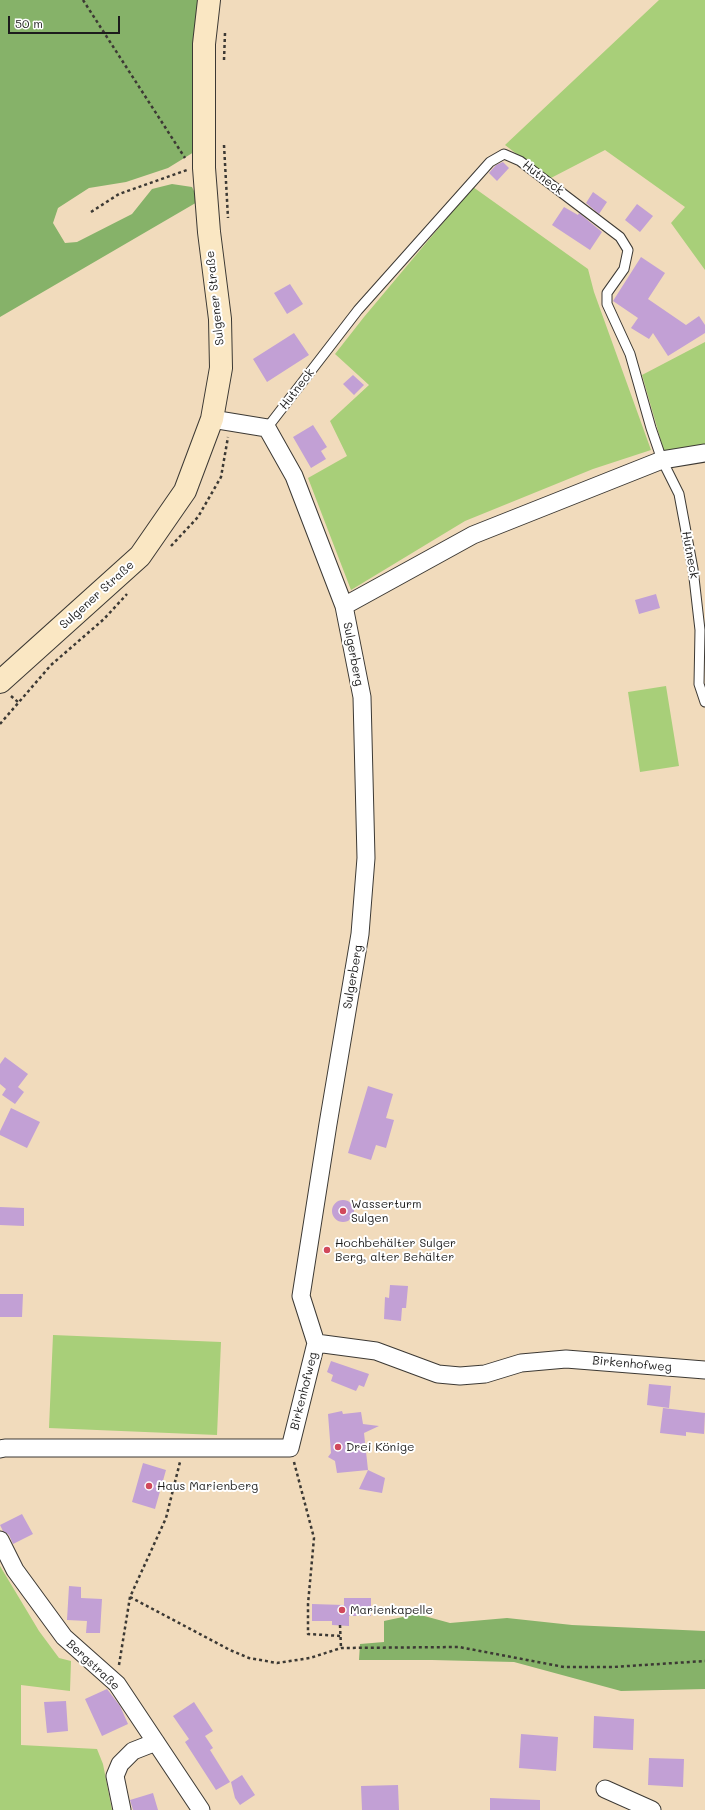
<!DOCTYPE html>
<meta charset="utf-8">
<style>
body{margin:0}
#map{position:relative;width:705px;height:1810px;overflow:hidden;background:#f1dbbc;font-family:Mali,sans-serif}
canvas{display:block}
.scale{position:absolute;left:8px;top:16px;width:112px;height:18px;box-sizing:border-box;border:2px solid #1c1c1c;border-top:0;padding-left:5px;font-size:12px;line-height:14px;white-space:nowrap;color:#1c1c1c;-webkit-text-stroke:3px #fff;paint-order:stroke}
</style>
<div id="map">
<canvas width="705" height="1810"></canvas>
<div class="scale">50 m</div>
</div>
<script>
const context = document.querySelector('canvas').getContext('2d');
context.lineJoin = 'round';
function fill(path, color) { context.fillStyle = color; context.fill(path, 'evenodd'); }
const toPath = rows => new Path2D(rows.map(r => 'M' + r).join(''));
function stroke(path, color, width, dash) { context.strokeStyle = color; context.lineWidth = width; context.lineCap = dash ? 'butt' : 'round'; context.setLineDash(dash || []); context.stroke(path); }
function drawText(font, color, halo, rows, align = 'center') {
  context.font = font + ' Mali,sans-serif'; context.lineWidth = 4; context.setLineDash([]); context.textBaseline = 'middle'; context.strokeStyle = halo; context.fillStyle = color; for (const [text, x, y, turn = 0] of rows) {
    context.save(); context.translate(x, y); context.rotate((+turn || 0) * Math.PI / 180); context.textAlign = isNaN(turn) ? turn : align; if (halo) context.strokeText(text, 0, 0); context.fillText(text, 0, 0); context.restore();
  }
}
fill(toPath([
 [659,0,705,0,705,270,671,223,685,207,605,150,549,179,505,145],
 [473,187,588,269,594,292,651,450,593,469,465,521,351,590,308,478,347,456,330,421,369,385,335,354,364,317],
 [705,342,705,449,665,455,642,375],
 [666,686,679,766,640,772,628,692],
 [53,1335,221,1342,217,1435,49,1428],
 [0,1566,39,1631,59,1658,71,1661,70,1691,21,1685,21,1745,97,1749,103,1764,112,1810,0,1810]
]), '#a8cf79');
fill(toPath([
 [0,0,198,0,195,24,196,133,194,152,168,168,126,182,89,188,58,208,53,223,65,243,77,242,132,214,152,189,172,184,192,187,199,201,0,317],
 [417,1614,450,1623,507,1618,572,1625,705,1631,705,1689,621,1691,514,1662,432,1660,359,1660,360,1644,384,1642,384,1621]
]), '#86b269');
fill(toPath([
 [503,162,509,168,497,181,489,173,496,165],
 [593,192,607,202,599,214,586,203],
 [637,204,653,216,640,232,625,220],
 [564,207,578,215,579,213,602,232,590,250,552,225],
 [641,257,665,273,648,299,686,325,699,316,705,325,705,333,668,356,653,333,649,339,631,328,638,318,613,301],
 [290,284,303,304,287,314,274,293],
 [294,333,309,355,267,382,253,359],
 [353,375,364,385,354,395,343,384],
 [313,425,327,447,321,451,326,459,311,468,293,437],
 [656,594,660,608,639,614,635,600],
 [5,1057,28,1074,18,1087,24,1092,15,1104,2,1095,6,1089,0,1084,0,1064],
 [368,1086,393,1094,386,1118,394,1120,386,1148,376,1145,371,1160,348,1153],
 [11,1108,40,1122,27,1148,0,1135,0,1131],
 '332 1211a11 11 0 1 1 22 0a11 11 0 1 1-22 0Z',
 [0,1207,24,1208,24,1226,0,1225],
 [390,1285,408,1286,406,1308,402,1308,401,1321,384,1319,385,1297,389,1298],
 [0,1294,23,1294,22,1317,0,1317],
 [331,1361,369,1374,364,1387,359,1385,356,1391,331,1381,333,1375,327,1372],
 [649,1384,671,1386,669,1408,647,1405],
 [663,1408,705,1413,704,1434,686,1432,686,1436,660,1433],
 [342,1411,343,1414,361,1412,363,1424,379,1426,364,1433,368,1470,337,1473,335,1461,328,1457,331,1453,328,1414],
 [143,1463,166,1470,155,1509,132,1502],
 [368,1470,385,1478,382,1493,359,1489],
 [22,1514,33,1534,13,1544,9,1535,3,1531,0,1525],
 [69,1586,81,1587,81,1598,102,1599,100,1633,86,1633,87,1621,67,1620],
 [344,1598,371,1598,371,1616,349,1616,349,1626,332,1625,332,1621,312,1621,312,1604,344,1605],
 [107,1689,120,1706,128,1724,102,1736,85,1699],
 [66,1701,68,1731,47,1733,44,1702],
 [194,1702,213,1731,205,1736,213,1748,210,1750,230,1782,216,1790,185,1742,189,1739,173,1716],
 [594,1716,634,1719,633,1750,593,1748],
 [521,1734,558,1737,556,1771,519,1768],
 [649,1758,684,1759,683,1787,648,1785],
 [242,1775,255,1795,240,1805,235,1798,231,1782],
 [398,1785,399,1810,362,1810,361,1786],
 [153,1793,158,1810,133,1810,130,1800],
 [490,1798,540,1800,540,1810,490,1810]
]), '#c2a0d5');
const service = toPath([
 [267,428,358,310,490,162,504,154,520,161,620,237,628,250,624,269,607,293,607,304,630,354,651,428,662,460,679,494,693,569,700,630,699,684,705,702]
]);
const minor = toPath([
 [212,419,267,428,294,476,344,606,362,697,366,858,360,934,328,1124,301,1296,316,1343],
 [344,606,473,535,662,460,705,453],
 [316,1343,376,1351,438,1374,460,1376,485,1374,521,1363,566,1359,705,1370],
 [0,1449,5,1448,290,1448,316,1343],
 [0,1540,15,1570,64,1637,117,1684,201,1810],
 [605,1789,652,1810],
 [122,1810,115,1776,120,1764,133,1751,156,1742]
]);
const secondary = toPath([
 [0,682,140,556,185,491,212,419,221,368,220,319,209,232,204,168,204,44,209,0]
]);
stroke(service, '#3c3934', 11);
stroke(minor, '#3c3934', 19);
stroke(secondary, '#3c3934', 24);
stroke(toPath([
 [83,0,185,158],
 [224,60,225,33],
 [224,145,228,218],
 [91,212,119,194,187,170],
 [171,546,198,517,221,477,228,437],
 [11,696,18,702],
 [0,724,51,665,104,619,127,594],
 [294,1462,314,1538,308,1604,308,1634,341,1636],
 [130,1597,230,1650,249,1658,277,1663,310,1658,341,1648,459,1647,564,1667,613,1667,705,1661],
 [340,1625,341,1648],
 [119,1665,130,1597,166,1518,180,1462]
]), '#3c3934', 2.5, [3, 3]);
stroke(service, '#fff', 9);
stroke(minor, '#fff', 17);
stroke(secondary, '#fae7c3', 22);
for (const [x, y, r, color] of [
 [343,1211,4,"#d1495b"],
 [327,1250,4,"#d1495b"],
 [338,1447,4,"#d1495b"],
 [149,1486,4,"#d1495b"],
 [342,1610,4,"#d1495b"]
]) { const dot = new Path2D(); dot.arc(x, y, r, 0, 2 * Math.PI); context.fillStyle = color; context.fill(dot); stroke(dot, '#fff', 1.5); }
drawText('12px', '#1c1c1c', '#fff', [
 ["Hutneck",543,178,37],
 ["Sulgener Straße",215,298,-96],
 ["Hutneck",297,389,-52],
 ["Hutneck",690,555,80],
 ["Sulgener Straße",97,595,-42],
 ["Sulgerberg",353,654,79],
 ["Sulgerberg",353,977,-80],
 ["Birkenhofweg",632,1364,5],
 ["Birkenhofweg",304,1391,-76],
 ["Bergstraße",93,1665,43]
]);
drawText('12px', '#1c1c1c', '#fff', [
 ["Wasserturm",351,1204],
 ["Sulgen",351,1218],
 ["Hochbehälter Sulger",335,1243],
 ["Berg, alter Behälter",335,1257],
 ["Drei Könige",346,1447],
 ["Haus Marienberg",157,1486],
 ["Marienkapelle",350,1610]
], 'left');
</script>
